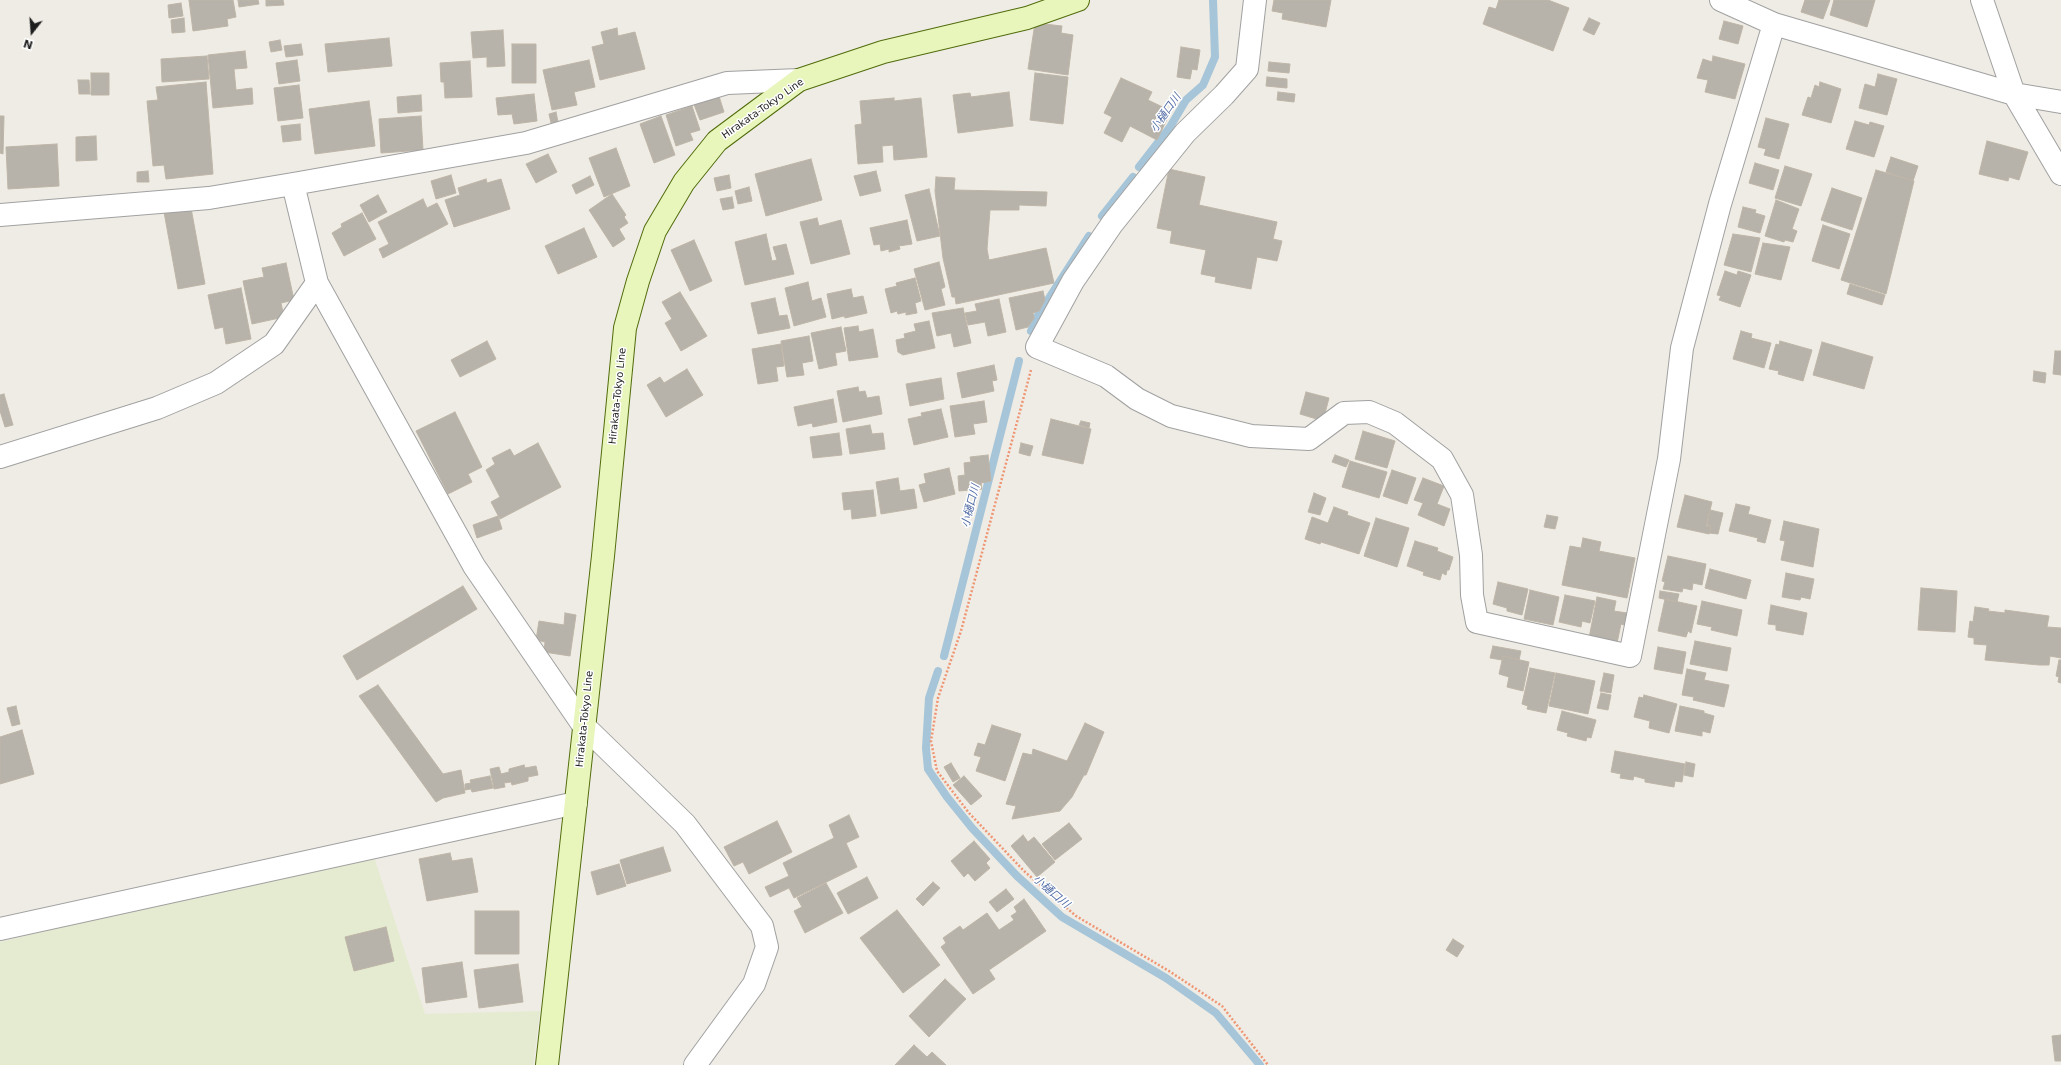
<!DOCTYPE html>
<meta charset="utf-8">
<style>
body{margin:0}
#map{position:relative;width:2061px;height:1065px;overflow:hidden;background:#eeece4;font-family:"DejaVu Sans",sans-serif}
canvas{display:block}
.north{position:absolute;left:12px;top:12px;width:40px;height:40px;-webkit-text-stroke:3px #fff;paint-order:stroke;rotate:197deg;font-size:11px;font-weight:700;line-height:16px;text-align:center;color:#1d1d1d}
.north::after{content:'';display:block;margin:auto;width:14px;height:18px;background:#1d1d1d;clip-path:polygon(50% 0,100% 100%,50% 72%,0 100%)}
</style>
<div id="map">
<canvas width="2061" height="1065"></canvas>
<div class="north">N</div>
</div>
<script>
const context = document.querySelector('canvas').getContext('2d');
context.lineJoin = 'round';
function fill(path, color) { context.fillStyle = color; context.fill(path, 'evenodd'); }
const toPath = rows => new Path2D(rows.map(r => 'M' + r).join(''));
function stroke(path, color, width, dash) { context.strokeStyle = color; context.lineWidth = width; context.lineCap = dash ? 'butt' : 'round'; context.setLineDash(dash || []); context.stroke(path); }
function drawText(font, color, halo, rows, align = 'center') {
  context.font = font + ' "DejaVu Sans","Noto Sans JP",sans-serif'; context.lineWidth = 3; context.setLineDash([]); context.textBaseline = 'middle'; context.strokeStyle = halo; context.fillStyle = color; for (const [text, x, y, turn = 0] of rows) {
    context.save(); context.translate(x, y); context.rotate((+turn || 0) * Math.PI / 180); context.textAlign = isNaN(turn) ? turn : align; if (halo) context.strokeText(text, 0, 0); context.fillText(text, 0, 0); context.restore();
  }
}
fill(toPath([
 [373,854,425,1014,540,1011,533,1065,0,1065,0,942]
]), '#e5ebd0');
stroke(toPath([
 [1139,167,1170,127,1186,100,1203,85,1215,57,1213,0],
 [1102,216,1133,177],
 [1031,331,1037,317,1089,236],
 [944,656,1019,361],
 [938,671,929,698,926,748,928,769,947,797,972,828,1017,876,1062,917,1166,978,1216,1013,1260,1065]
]), '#a7c5d8', 8);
const building = toPath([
 [189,0,233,0,236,17,227,19,228,26,193,31,189,0],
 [238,0,258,0,259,4,239,7,238,0],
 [266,0,283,0,284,5,266,6,266,0],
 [1274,0,1331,0,1326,27,1282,19,1283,13,1272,11,1274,0],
 [1499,0,1548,0,1569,8,1553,51,1483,24,1489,7,1496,9,1499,0],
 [1805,0,1830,0,1823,19,1801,12,1805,0],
 [1834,0,1875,0,1867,27,1830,15,1834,0],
 [181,3,183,16,169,18,168,5,181,3],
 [184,18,185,32,172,33,171,20,184,18],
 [1589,18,1600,23,1594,35,1583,30,1589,18],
 [1724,21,1743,26,1738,44,1719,39,1724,21],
 [1035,23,1062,26,1061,33,1073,35,1068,75,1028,69,1035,23],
 [617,28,618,36,635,32,645,69,600,80,592,47,604,44,601,32,617,28],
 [503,30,505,66,487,67,487,57,473,58,471,32,503,30],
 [389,38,392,66,328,72,325,44,389,38],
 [280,40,282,50,271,52,269,42,280,40],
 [301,44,303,55,286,57,284,46,301,44],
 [512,44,536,44,536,83,512,83,512,44],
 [1181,47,1200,50,1197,70,1192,69,1190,79,1177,77,1181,47],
 [245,51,247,68,234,69,236,90,252,88,253,104,213,108,208,55,245,51],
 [207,56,209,79,162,82,161,59,207,56],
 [1713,56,1745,64,1735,99,1705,92,1708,80,1697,78,1703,59,1712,62,1713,56],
 [297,60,300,81,279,84,276,63,297,60],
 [589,60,595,87,574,92,577,105,552,110,543,70,589,60],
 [470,61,472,97,445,98,444,82,441,82,440,63,470,61],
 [1269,62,1290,64,1289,73,1268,71,1269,62],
 [91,73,109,73,109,95,91,95,91,73],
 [1035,73,1068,77,1063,124,1030,120,1035,73],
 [1878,74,1897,79,1887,115,1859,108,1865,84,1875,87,1878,74],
 [1267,77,1287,79,1287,88,1266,86,1267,77],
 [1121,78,1152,92,1148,100,1171,111,1157,140,1130,126,1122,142,1104,133,1112,117,1104,113,1121,78],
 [78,80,89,80,90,94,79,94,78,80],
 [206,82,213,174,166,179,164,165,153,166,147,101,158,100,156,87,206,82],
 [1820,82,1841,89,1831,123,1802,115,1808,97,1811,98,1815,85,1819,87,1820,82],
 [299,85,303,118,278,121,274,88,299,85],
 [1009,92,1013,126,958,133,953,95,970,93,971,97,1009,92],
 [1278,92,1295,94,1294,102,1277,100,1278,92],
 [718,93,724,112,700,120,693,102,718,93],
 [534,94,537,121,514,124,512,114,498,115,496,98,534,94],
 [421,95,422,111,398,113,397,97,421,95],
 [894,98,894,101,921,98,927,157,894,160,893,145,882,146,883,162,858,164,855,125,862,124,860,101,894,98],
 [369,101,375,146,315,154,309,109,369,101],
 [692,106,700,130,690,133,693,140,676,146,666,115,692,106],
 [556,112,558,122,551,123,549,114,556,112],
 [0,116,4,116,3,154,0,153,0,116],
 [421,116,423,150,381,153,379,119,421,116],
 [661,116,675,155,654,163,640,124,661,116],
 [1766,118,1789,124,1779,159,1764,155,1766,149,1758,147,1766,118],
 [1855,121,1869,125,1870,122,1884,126,1874,157,1846,149,1855,121],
 [300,124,301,140,283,142,281,126,300,124],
 [96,136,97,160,76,161,76,137,96,136],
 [1987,141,2028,152,2019,180,2009,177,2008,181,1979,174,1987,141],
 [57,144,59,186,8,189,6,147,57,144],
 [616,148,630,186,604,197,589,158,616,148],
 [548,154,557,172,536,183,526,164,548,154],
 [1891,157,1918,166,1913,181,1886,172,1891,157],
 [811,159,822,200,766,216,755,174,811,159],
 [1755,163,1779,170,1773,190,1749,183,1755,163],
 [1785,166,1812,174,1801,206,1775,198,1785,166],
 [1169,169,1205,177,1199,205,1277,222,1273,239,1282,241,1277,261,1257,257,1251,289,1215,282,1216,277,1201,274,1206,250,1170,243,1172,231,1157,228,1169,169],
 [1876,170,1914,181,1886,294,1841,280,1876,170],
 [148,171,149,182,137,182,137,172,148,171],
 [876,171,881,191,860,196,854,176,876,171],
 [451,175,456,193,436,199,431,181,451,175],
 [729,175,731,188,717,191,714,178,729,175],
 [590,176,594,185,576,194,572,185,590,176],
 [936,177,955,178,954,190,1047,192,1046,206,1019,205,1019,210,990,210,987,249,989,260,1046,248,1054,283,956,304,955,297,952,297,943,258,935,191,936,177],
 [486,179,487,183,501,179,510,209,454,227,445,200,460,195,458,188,486,179],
 [749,187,752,201,738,204,735,191,749,187],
 [1832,188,1862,198,1852,230,1821,220,1832,188],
 [929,189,940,236,917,241,905,195,929,189],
 [612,194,626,215,624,217,628,223,619,229,625,239,613,247,589,210,612,194],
 [378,195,387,212,369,222,360,205,378,195],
 [732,197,734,208,723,210,720,199,732,197],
 [423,199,427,208,437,203,448,224,383,258,379,249,389,244,378,222,423,199],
 [1776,200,1799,209,1792,229,1797,231,1793,242,1785,240,1784,242,1765,236,1776,200],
 [1743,207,1756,210,1755,213,1765,216,1760,233,1738,227,1743,207],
 [191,208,205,284,178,289,164,212,191,208],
 [362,213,376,239,344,256,332,233,342,227,341,224,362,213],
 [817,218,819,226,841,220,850,254,811,264,800,222,817,218],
 [907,220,912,244,899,246,900,249,889,252,889,249,881,251,880,244,874,245,870,228,907,220],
 [1823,225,1850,234,1839,269,1812,261,1823,225],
 [584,228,597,257,558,274,545,246,584,228],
 [766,234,772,261,777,260,773,247,786,244,794,274,745,285,735,242,766,234],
 [1733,234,1760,238,1751,272,1724,265,1733,234],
 [694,240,712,281,690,291,671,250,694,240],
 [1763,243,1790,247,1781,280,1755,274,1763,243],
 [939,262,945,287,941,289,945,305,925,310,914,269,939,262],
 [286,263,294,300,281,303,284,317,252,324,243,281,264,277,262,268,286,263],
 [1725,271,1737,275,1738,271,1751,275,1740,307,1719,300,1721,296,1717,295,1725,271],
 [915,278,921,301,915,303,917,313,906,315,906,312,898,314,897,311,891,313,885,289,897,286,896,283,915,278],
 [808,282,812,301,821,298,826,317,794,326,785,288,808,282],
 [1850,284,1885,295,1882,305,1847,294,1850,284],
 [241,288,251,339,226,344,223,327,215,329,208,295,241,288],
 [851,289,853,298,863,296,867,313,845,318,844,316,832,319,827,294,851,289],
 [1043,291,1045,300,1039,311,1033,313,1034,318,1028,327,1016,330,1009,298,1043,291],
 [680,292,707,336,681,351,665,323,672,319,662,302,680,292],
 [775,298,779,316,787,315,790,328,758,334,751,303,775,298],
 [999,299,1006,332,988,336,985,322,968,325,965,313,977,311,975,304,999,299],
 [963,308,971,343,954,347,951,333,937,336,932,313,963,308],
 [929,321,935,348,903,355,898,352,896,340,905,338,904,334,916,331,914,324,929,321],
 [858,326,859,332,873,329,878,357,849,361,844,328,858,326],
 [841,327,846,351,835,353,837,365,819,369,811,333,841,327],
 [1741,331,1752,334,1751,338,1771,343,1764,368,1733,359,1741,331],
 [809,336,813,361,802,363,804,375,787,377,781,341,809,336],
 [487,341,496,359,460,377,451,360,487,341],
 [1780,341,1812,350,1803,381,1778,374,1779,371,1769,369,1776,344,1779,345,1780,341],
 [1822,342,1873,357,1864,389,1813,375,1822,342],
 [781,344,784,366,776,367,778,381,758,384,752,349,781,344],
 [2055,351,2061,351,2061,375,2053,374,2055,351],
 [994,365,997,380,992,381,994,391,962,398,957,373,994,365],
 [687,369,703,395,666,417,647,385,660,377,664,383,687,369],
 [2034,371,2046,373,2045,383,2033,381,2034,371],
 [941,378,944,399,910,406,906,384,941,378],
 [858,387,859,392,865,391,867,398,879,396,882,414,843,422,837,391,858,387],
 [1306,392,1329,398,1323,421,1300,414,1306,392],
 [4,394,13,425,5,427,0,411,0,395,4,394],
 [833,399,837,422,813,427,812,423,798,426,794,407,833,399],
 [984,401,987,422,973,424,975,434,955,437,950,406,984,401],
 [941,409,948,437,914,445,908,419,922,416,921,413,941,409],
 [455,412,482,467,468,474,472,482,448,494,416,431,455,412],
 [1051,419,1091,429,1083,464,1042,455,1051,419],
 [1081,421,1090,423,1089,428,1079,425,1081,421],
 [870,425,872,434,883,433,885,449,850,454,846,429,870,425],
 [1363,431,1395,441,1387,468,1355,459,1363,431],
 [839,433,842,455,813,458,810,437,839,433],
 [538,443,561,487,500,519,491,502,500,497,486,470,495,464,492,458,510,449,514,456,538,443],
 [1021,443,1033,446,1030,456,1019,453,1021,443],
 [988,455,991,481,981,483,982,489,959,491,958,476,965,475,964,463,971,462,970,457,988,455],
 [1335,455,1349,460,1346,467,1332,462,1335,455],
 [1350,461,1387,472,1379,498,1342,487,1350,461],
 [949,468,955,494,924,502,919,485,926,483,924,474,949,468],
 [1392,470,1416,478,1407,504,1383,496,1392,470],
 [898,478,900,491,914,489,917,508,881,514,876,482,898,478],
 [1423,478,1444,486,1437,504,1450,509,1444,526,1418,515,1423,503,1414,500,1423,478],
 [873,490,876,516,852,519,851,509,844,510,842,493,873,490],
 [1314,493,1326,498,1320,515,1308,512,1314,493],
 [1685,495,1712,502,1706,526,1711,526,1709,534,1677,527,1685,495],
 [1736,504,1750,507,1748,514,1771,520,1765,543,1757,541,1758,538,1729,531,1736,504],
 [1334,507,1348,512,1347,515,1370,523,1359,554,1321,542,1320,544,1305,539,1312,517,1328,523,1334,507],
 [1710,510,1723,513,1718,534,1709,533,1711,526,1707,525,1710,510],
 [1547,515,1558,517,1555,529,1544,527,1547,515],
 [498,516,502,529,477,538,473,525,498,516],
 [1376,518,1409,528,1397,567,1364,556,1376,518],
 [1784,521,1819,529,1813,567,1781,560,1785,541,1780,540,1784,521],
 [1583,538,1601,542,1599,551,1635,558,1627,598,1562,585,1570,546,1581,548,1583,538],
 [1415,541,1438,548,1437,551,1453,557,1449,570,1447,570,1446,575,1442,573,1440,580,1423,575,1424,572,1407,566,1415,541],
 [1668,556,1706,564,1702,585,1693,583,1692,590,1683,588,1682,592,1663,589,1665,582,1662,581,1668,556],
 [1710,569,1751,580,1746,599,1705,588,1710,569],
 [1786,573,1814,579,1810,599,1801,597,1800,600,1782,597,1786,573],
 [1498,582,1528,589,1522,615,1507,611,1507,608,1493,604,1498,582],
 [463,586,477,609,357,680,343,656,463,586],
 [1921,588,1957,591,1955,632,1918,630,1921,588],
 [1530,590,1559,597,1553,625,1524,619,1530,590],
 [1660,591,1679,594,1677,602,1659,598,1660,591],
 [1565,595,1595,601,1590,623,1582,621,1581,627,1559,622,1565,595],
 [1597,597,1616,601,1614,611,1627,613,1624,625,1621,624,1617,643,1589,638,1597,597],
 [1665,599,1697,606,1691,633,1688,631,1686,637,1658,631,1665,599],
 [1702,601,1742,610,1737,636,1711,630,1712,627,1697,624,1702,601],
 [1771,605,1807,613,1803,635,1776,630,1776,625,1768,624,1771,605],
 [1975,607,1989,609,1988,611,2005,613,2005,610,2049,616,2047,627,2061,628,2061,658,2050,656,2049,665,2039,665,1985,660,1987,645,1974,644,1974,638,1968,637,1970,621,1973,622,1975,607],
 [565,613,576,615,570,656,544,652,545,642,536,640,539,621,564,625,565,613],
 [1695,641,1731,648,1727,671,1690,664,1695,641],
 [1493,646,1521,651,1519,660,1503,656,1502,660,1490,658,1493,646],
 [1658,647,1686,652,1682,674,1654,669,1658,647],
 [1503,656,1529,662,1523,691,1507,687,1509,677,1499,674,1503,656],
 [2059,660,2061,660,2061,683,2058,682,2059,677,2056,676,2059,660],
 [1530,668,1555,673,1546,713,1527,709,1528,706,1522,704,1530,668],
 [1687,669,1706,673,1704,680,1729,685,1724,707,1693,700,1694,697,1682,695,1687,669],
 [1556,673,1595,681,1588,714,1549,706,1556,673],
 [1604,673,1614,675,1611,693,1600,691,1604,673],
 [378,685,443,774,461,770,465,793,443,798,436,802,359,696,378,685],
 [1601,693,1611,695,1608,710,1597,708,1601,693],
 [1644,695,1677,704,1669,733,1649,728,1650,721,1634,717,1639,697,1643,698,1644,695],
 [16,706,20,724,12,726,7,708,16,706],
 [1680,706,1704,711,1704,713,1714,716,1710,733,1702,731,1702,736,1675,731,1680,706],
 [1562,711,1596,720,1591,738,1587,737,1586,741,1567,736,1568,733,1557,730,1562,711],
 [1085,723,1104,732,1086,775,1084,775,1072,797,1060,811,1012,819,1016,806,1006,804,1023,753,1032,755,1033,749,1067,761,1085,723],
 [992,725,1021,734,1005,781,976,771,981,757,974,755,978,743,985,745,992,725],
 [22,730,34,774,0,784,0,737,22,730],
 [1615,751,1685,764,1682,782,1675,781,1674,787,1645,782,1645,779,1634,776,1633,780,1620,778,1621,774,1611,772,1615,751],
 [1686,762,1695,764,1693,777,1684,775,1686,762],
 [951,763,960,778,953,782,944,767,951,763],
 [524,765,525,768,536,766,538,775,528,777,528,781,512,785,511,782,504,783,505,787,494,789,490,769,499,767,501,774,509,772,509,769,524,765],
 [490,776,493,788,472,792,471,789,465,790,465,784,471,783,470,780,490,776],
 [964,776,982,796,971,805,953,785,964,776],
 [849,815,859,837,846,843,857,867,794,898,789,888,770,897,765,887,789,876,783,863,834,838,829,825,849,815],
 [777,821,792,852,749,874,743,862,734,866,724,847,777,821],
 [1069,823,1082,839,1055,860,1042,844,1069,823],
 [1023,835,1028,842,1034,837,1055,862,1037,877,1011,846,1023,835],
 [974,841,990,859,986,863,990,868,975,881,968,873,964,877,951,861,974,841],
 [663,847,671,871,627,884,620,860,663,847],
 [450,853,452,861,472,858,478,892,427,901,419,859,450,853],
 [619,864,626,886,597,895,591,872,619,864],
 [867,877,878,898,848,914,837,893,867,877],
 [933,882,940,888,923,906,916,899,933,882],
 [826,883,843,913,805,933,794,911,802,907,797,898,826,883],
 [1006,889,1014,899,997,912,989,902,1006,889],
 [1024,899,1046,931,989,970,995,979,973,994,941,947,946,943,943,938,960,926,963,930,987,913,999,930,1014,920,1011,916,1017,912,1014,907,1024,899],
 [897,910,940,965,903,993,860,938,897,910],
 [475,911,519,911,519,954,475,954,475,911],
 [386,927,394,961,354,971,345,937,386,927],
 [1453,939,1464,946,1457,957,1446,950,1453,939],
 [462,962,467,997,426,1003,422,968,462,962],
 [518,964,523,1002,479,1008,474,970,518,964],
 [945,979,966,999,929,1037,909,1016,945,979],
 [2061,1035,2061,1061,2055,1061,2052,1036,2061,1035],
 [914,1045,927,1057,932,1052,946,1065,895,1065,914,1045]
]);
fill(building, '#b7b2aa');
stroke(building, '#beb5a7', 1);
const minor = toPath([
 [1255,0,1247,69,1224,95,1185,133,1112,224,1073,281,1037,347,1106,376,1137,399,1171,416,1251,436,1309,439,1344,413,1369,412,1395,423,1442,459,1462,495,1471,555,1472,595,1477,622,1630,656,1669,459,1682,348,1720,204,1774,24],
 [1721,0,1774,24,2014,94,2061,102],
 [1982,0,2014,94,2061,174],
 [293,184,317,283,474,566,583,725,685,824,762,926,767,947,754,984,695,1065],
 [0,215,209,198,293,184,526,143,727,83,799,80],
 [0,457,157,408,216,383,274,344,317,283],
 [0,929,576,803]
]);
const secondary = toPath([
 [547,1065,603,556,625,328,638,281,655,231,684,182,717,141,799,80,883,52,1027,18,1078,0]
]);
stroke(minor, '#a1a1a1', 24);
stroke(secondary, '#516c0c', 24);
stroke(toPath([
 [1031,370,961,631,938,698,931,741,937,771,969,813,1024,871,1076,916,1169,971,1222,1006,1268,1065]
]), '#f09573', 2.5, [2, 2]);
stroke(minor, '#fff', 22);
stroke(secondary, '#e8f5bb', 22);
drawText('10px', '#1d1d1d', '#fff', [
 ["Hirakata-Tokyo Line",763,109,-35],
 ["Hirakata-Tokyo Line",618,396,-84],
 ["Hirakata-Tokyo Line",585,719,-84]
]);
drawText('italic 11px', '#516ca6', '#fff', [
 ["小樋口川",1166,113,-55],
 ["小樋口川",971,506,-76],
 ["小樋口川",1051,892,41]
]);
</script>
